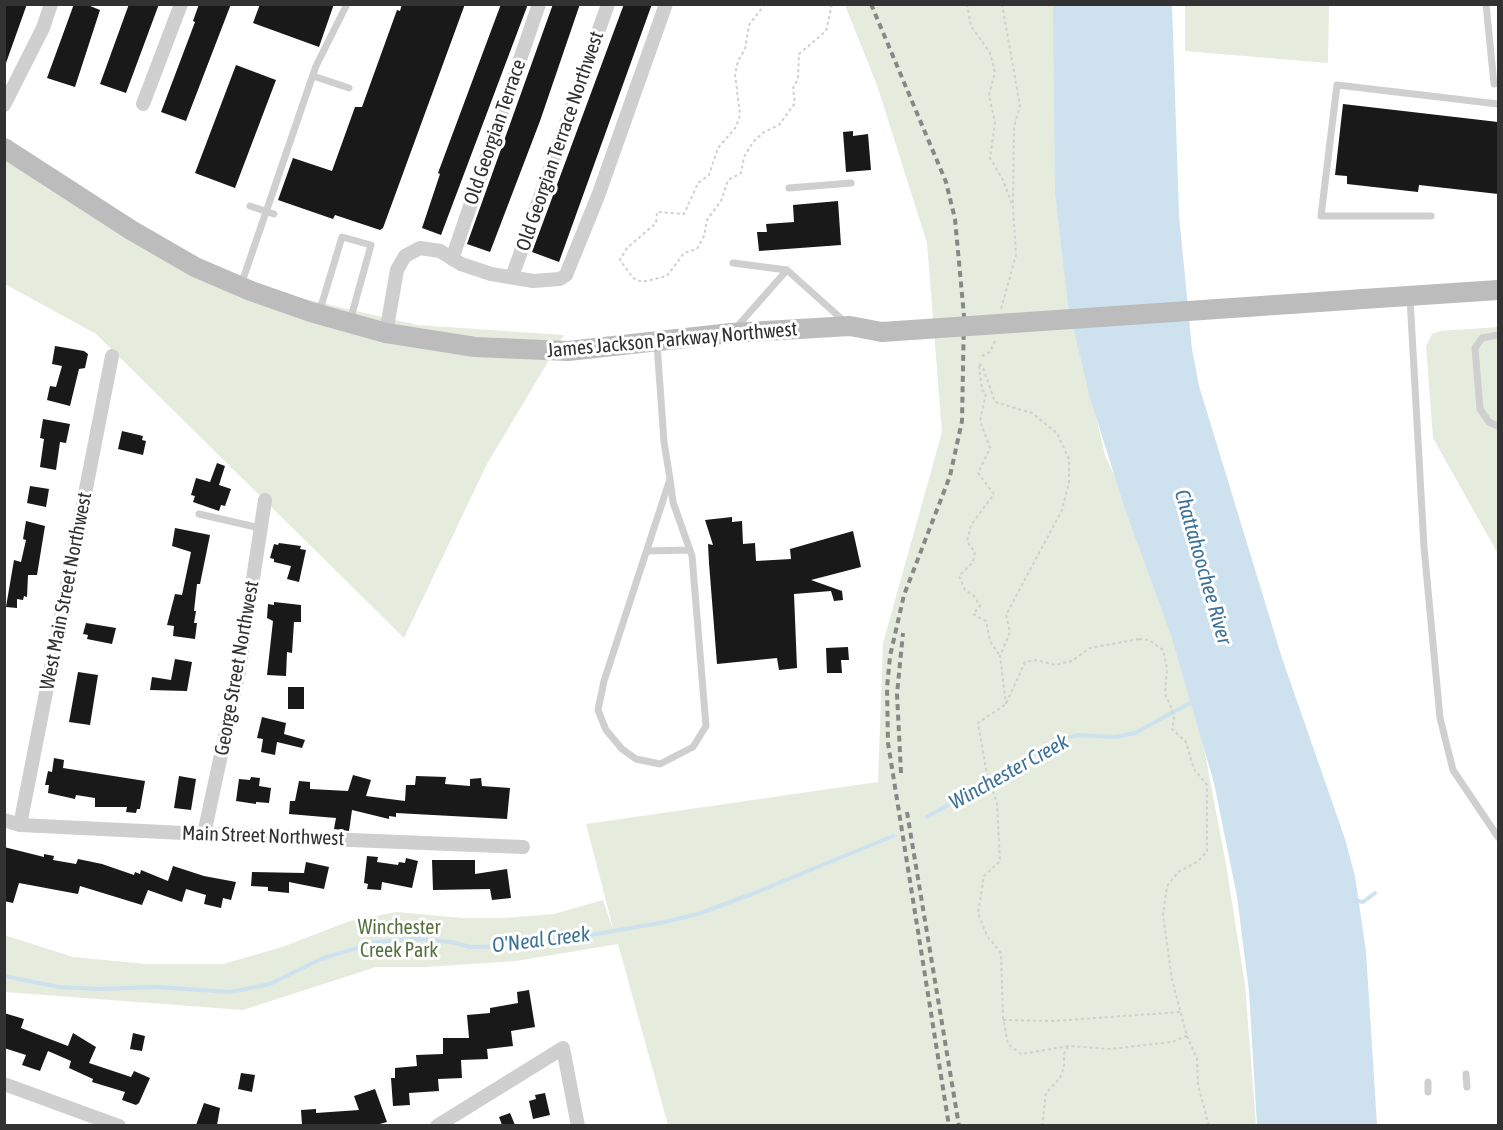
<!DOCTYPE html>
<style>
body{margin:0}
#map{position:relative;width:1503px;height:1130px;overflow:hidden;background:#fff;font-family:"Asap Condensed",sans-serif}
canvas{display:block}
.frame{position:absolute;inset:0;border:6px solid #323232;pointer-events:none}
</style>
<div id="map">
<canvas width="1503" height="1130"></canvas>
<div class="frame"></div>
</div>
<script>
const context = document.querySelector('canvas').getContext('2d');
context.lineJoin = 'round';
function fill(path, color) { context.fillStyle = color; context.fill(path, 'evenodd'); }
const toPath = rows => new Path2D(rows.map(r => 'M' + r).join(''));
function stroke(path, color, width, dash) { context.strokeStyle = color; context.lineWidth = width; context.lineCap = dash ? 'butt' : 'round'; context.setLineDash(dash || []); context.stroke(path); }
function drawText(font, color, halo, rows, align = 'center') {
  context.font = font + ' "Asap Condensed",sans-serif'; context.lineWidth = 6; context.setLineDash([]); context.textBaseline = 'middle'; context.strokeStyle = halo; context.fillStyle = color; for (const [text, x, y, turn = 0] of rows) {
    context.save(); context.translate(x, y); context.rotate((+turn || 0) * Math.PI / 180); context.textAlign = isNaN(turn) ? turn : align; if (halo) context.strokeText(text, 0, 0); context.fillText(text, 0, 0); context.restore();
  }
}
fill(toPath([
 [845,5,1068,5,1068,299,1105,455,1178,612,1226,864,1245,985,1256,1125,668,1125,618,944,516,961,426,967,376,967,243,1010,5,992,4,935,73,957,147,964,223,964,282,947,350,921,397,912,463,918,503,918,554,914,603,900,614,932,586,824,878,782,883,643,942,432,927,243,878,88],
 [1185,5,1329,5,1328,63,1185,51],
 [4,148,235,283,417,325,564,335,487,464,404,638,96,334,5,284],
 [1498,327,1498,554,1433,438,1426,346,1432,334,1440,331]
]), '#e5ecde');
fill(toPath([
 [1053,5,1172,5,1179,215,1192,349,1199,386,1282,658,1345,839,1355,876,1366,952,1377,1125,1257,1125,1249,991,1237,896,1214,783,1171,635,1125,509,1090,398,1068,305,1055,191]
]), '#cde1ee');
stroke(toPath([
 [927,817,1059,740,1078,735,1116,737,1135,733,1192,702],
 [1354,900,1363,902,1375,893],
 [4,976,59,987,98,989,156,987,231,992,270,984,321,959,376,942,414,939,452,942,470,947,527,946,660,923,698,914,752,894,893,836]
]), '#cde1ee', 4);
fill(toPath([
 [6,4,27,4,6,63,4,10],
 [74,4,85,4,100,10,75,87,47,78],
 [129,4,159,4,126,93,100,84],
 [199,4,231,4,186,121,161,112,195,22,193,21],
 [260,4,334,4,319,47,253,23],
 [402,4,465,4,383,228,380,230,335,215,333,219,278,200,293,158,332,171,355,107,362,107,397,10,400,11],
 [501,4,528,4,441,235,422,228,440,174,438,173],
 [553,4,580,4,540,121,490,252,467,244],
 [624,4,652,4,559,262,532,252],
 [236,65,276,80,235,188,195,173],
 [1343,104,1498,122,1498,194,1419,185,1418,192,1347,184,1347,176,1335,175],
 [853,131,853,136,868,134,871,170,846,172,843,132],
 [838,201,841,245,759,251,757,232,767,232,766,224,794,222,793,205],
 [55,346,84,351,88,354,85,368,79,369,70,406,47,400,50,386,56,387,62,366,52,364],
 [43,419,70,424,66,443,60,442,56,470,40,467,44,439,40,438],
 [122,431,143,436,142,440,146,441,143,455,118,449],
 [217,463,225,466,219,485,231,489,225,506,221,505,219,511,193,502,195,496,191,495,196,478,210,482],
 [30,486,49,489,46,507,27,503],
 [732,517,732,522,742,521,743,544,755,543,756,561,791,559,790,549,853,531,861,567,811,580,842,591,843,600,834,601,831,591,794,594,797,668,779,670,777,658,717,664,709,563,708,544,713,545,705,520],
 [26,521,45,526,37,575,28,575,27,597,24,596,23,600,17,599,17,608,6,607,14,560,21,562,26,540,23,539],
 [175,528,210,535,200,584,197,584,194,611,196,611,194,623,197,623,195,639,173,636,174,626,167,625,175,594,182,595,191,552,172,546],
 [279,543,301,546,300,549,306,550,299,582,287,579,291,566,274,562,274,559,270,558,274,544,278,545],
 [274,602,301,605,301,622,294,622,292,653,287,652,286,676,267,675,273,621,267,618,268,604,274,605],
 [86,623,116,628,112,644,87,639,88,635,83,634],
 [848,647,849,660,841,660,842,673,827,673,826,648],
 [175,659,192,662,187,691,150,690,152,677,171,680],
 [78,672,98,675,90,725,69,722],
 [288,687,304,687,304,709,288,709],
 [262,717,286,723,284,734,305,740,302,748,277,742,275,755,261,752,263,739,257,738],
 [54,758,64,760,63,768,145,781,140,809,137,809,136,813,126,812,127,807,95,807,95,798,76,795,75,799,48,793,49,785,45,785,48,771,52,772],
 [353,775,371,780,366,796,405,801,406,785,415,785,416,776,446,777,445,784,470,786,470,779,481,778,482,786,510,788,507,819,396,813,396,817,389,816,389,819,352,810,349,831,334,829,336,818,289,814,290,801,295,801,299,781,310,782,310,789,348,791],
 [179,776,196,779,191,810,174,808],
 [251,777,260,778,259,786,271,788,269,803,256,802,256,804,236,801,239,779,250,780],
 [4,847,44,857,44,854,54,856,53,860,76,864,78,859,102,864,134,875,135,872,140,874,141,870,168,881,173,866,204,876,236,882,231,900,223,898,221,908,204,904,206,895,186,889,182,902,148,890,142,905,80,886,78,894,19,883,13,903,4,901],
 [367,856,378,857,377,862,398,865,399,862,405,863,406,858,418,861,412,888,382,882,381,890,367,889,368,884,364,883],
 [432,860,475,860,475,874,507,869,511,898,492,900,490,889,433,890],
 [306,862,329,867,324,889,289,882,289,893,268,891,268,887,251,886,252,872,304,873],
 [529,990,535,1027,511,1031,513,1046,487,1049,488,1059,461,1060,462,1078,438,1079,439,1091,409,1093,410,1105,393,1106,391,1078,395,1078,395,1068,417,1066,416,1055,443,1054,443,1038,469,1038,467,1015,490,1013,490,1008,518,1003,517,992],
 [4,1013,24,1019,21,1028,68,1046,73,1033,96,1047,89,1063,131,1077,134,1071,150,1078,139,1103,136,1105,122,1100,125,1092,92,1082,93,1079,69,1068,71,1061,48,1051,40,1071,22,1065,26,1055,4,1048],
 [133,1033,145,1036,142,1051,130,1049],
 [241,1073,255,1075,252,1092,238,1089],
 [375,1089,387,1122,376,1125,302,1125,301,1110,316,1109,316,1113,359,1110,354,1096],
 [545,1093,550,1115,533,1119,529,1101,536,1099,535,1095],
 [204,1103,220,1108,217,1125,196,1125],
 [510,1113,515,1125,502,1125,499,1117]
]), '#191919');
stroke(toPath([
 [765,4,749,25,745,49,738,61,735,74,740,115,736,127,718,148,709,175,698,183,684,214,657,212,656,223,627,248,620,260,633,278,642,282,667,276,684,253,697,249,704,236,707,220,721,201,728,180,741,173,744,157,753,142,764,132,779,125,795,103,793,88,798,79,799,54,826,31,832,4],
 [967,4,971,26,990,53,995,72,989,95,995,123,990,158,1003,180,1013,207,1016,255,1001,309],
 [1002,4,1020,106,1014,127,1013,204],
 [982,356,990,352,995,341],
 [979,364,983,368,995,402,1032,413,1057,433,1069,459,1069,482,1062,510,1006,615,1010,632,1000,656,1006,704],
 [979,366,982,390,986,393,980,421,990,448,978,473,994,494,971,525,967,542,975,552,973,562,959,576,965,590,974,596,980,606,973,614,986,621,990,641,1000,656],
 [1139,639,1149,640,1163,650,1167,668,1165,694,1172,709,1174,719,1172,729,1186,742,1194,769,1207,785,1207,852,1197,862,1178,872,1167,886,1163,915,1172,980,1187,1036,1172,1042,1110,1049,1069,1046,1021,1054,1008,1044,1003,1018,1001,953,987,936,978,913,984,876,1000,861,997,803,987,775,978,723,1006,704,1025,662,1037,660,1055,665,1072,661,1090,648,1139,639],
 [1003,1020,1054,1021,1180,1012],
 [1187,1036,1197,1059,1198,1085,1209,1126],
 [1042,1126,1046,1093,1060,1078,1064,1067,1064,1054,1068,1047]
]), '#cfcfcf', 2, [3, 3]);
stroke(toPath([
 [1486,4,1494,84,1498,83],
 [313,76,349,88],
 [789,188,851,183],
 [250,206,274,214],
 [1431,216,1321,216,1337,85,1498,104],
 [733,263,787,270,845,322],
 [241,285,316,66,347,4],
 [1410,298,1424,547,1440,718,1453,770,1498,837],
 [319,313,342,237,371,245,350,321],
 [735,329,787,270],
 [1498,335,1482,338,1475,348,1480,409,1489,422,1498,426],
 [657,344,664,442,670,479,673,502,692,556,706,726,693,747,660,764,636,759,622,749,606,730,598,710,604,681,670,479],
 [199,514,260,528],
 [648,551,690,550],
 [1466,1074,1467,1087],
 [1428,1092,1428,1082]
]), '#cfcfcf', 7);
stroke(toPath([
 [143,104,181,4],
 [4,105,43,28,51,4],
 [452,259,539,4],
 [512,277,608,4],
 [386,333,397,270,405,256,420,248,440,251,461,264,491,274,533,281,560,279,566,275,598,196,666,4],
 [4,820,20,825,204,834,523,847],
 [20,825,112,356],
 [204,834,239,671,265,500],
 [4,1084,119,1126],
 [437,1126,563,1048,578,1126]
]), '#cfcfcf', 14);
stroke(toPath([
 [4,148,131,230,195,267,251,291,311,312,386,333,475,347,568,351,731,333,850,326,882,332],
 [1363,299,1498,290]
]), '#bcbcbc', 20);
stroke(toPath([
 [871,4,946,182,955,219,964,316,962,421,950,476,904,595,890,656,887,688,888,743,949,1126],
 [901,773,897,694,903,633],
 [907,812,959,1126]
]), '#878787', 4, [6, 4.5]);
stroke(toPath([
 [882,332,1363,299]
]), '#bcbcbc', 20);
drawText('20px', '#323232', '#fff', [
 ["Old Georgian Terrace",495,132,-71],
 ["Old Georgian Terrace Northwest",560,141,-71],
 ["James Jackson Parkway Northwest",672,340,-5],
 ["West Main Street Northwest",66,591,-79],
 ["George Street Northwest",237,668,-80],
 ["Main Street Northwest",263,836,2]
]);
drawText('20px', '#54703e', '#fff', [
 ["Winchester",399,928],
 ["Creek Park",399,951]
]);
drawText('italic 21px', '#3d7298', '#fff', [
 ["Chattahoochee River",1203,567,74],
 ["Winchester Creek",1009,772,-29],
 ["O'Neal Creek",541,940,-7]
]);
</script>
